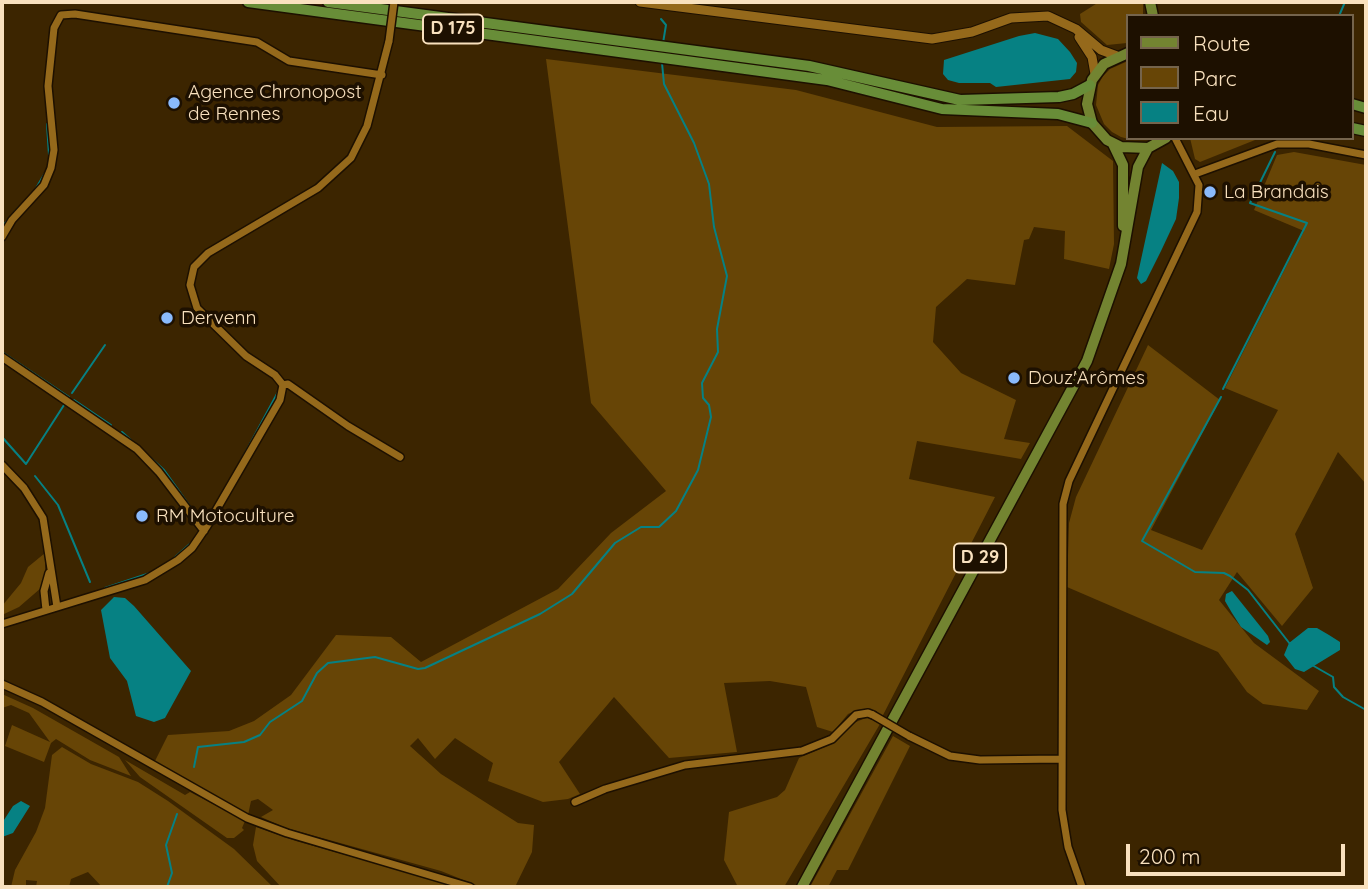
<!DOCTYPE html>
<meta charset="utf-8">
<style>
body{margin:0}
#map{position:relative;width:1368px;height:889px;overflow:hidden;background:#3c2500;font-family:Quicksand,sans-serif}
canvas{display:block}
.frame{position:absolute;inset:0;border:4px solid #f9e1be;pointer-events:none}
.legend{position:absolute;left:1126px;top:14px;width:228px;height:126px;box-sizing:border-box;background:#1d1000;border:2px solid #75644c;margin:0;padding:9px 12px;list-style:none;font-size:21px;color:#f9e1be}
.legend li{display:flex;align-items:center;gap:14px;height:35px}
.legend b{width:35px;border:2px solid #75644c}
.scale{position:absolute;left:1126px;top:844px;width:219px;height:32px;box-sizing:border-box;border:4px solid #f9e1be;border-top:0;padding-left:9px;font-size:21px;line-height:24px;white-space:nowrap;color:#f9e1be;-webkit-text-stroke:5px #1d1000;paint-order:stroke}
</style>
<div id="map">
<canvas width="1368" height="889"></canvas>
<div class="frame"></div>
<ul class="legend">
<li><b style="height:9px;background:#738431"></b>Route</li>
<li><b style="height:19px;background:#674506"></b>Parc</li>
<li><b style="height:19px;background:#068183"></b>Eau</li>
</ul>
<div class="scale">200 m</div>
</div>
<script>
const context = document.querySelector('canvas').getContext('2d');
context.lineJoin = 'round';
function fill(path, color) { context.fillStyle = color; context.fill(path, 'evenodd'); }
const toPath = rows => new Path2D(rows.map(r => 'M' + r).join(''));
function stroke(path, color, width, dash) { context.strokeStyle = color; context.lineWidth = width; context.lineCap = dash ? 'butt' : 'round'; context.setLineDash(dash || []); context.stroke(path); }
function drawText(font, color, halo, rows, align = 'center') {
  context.font = font + ' Quicksand,sans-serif'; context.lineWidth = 7; context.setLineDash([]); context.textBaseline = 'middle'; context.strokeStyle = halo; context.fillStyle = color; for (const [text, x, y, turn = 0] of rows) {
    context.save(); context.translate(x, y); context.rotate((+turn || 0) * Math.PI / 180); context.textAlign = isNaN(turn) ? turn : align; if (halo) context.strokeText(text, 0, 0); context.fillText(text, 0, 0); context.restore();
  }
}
fill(toPath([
 [1099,2,1143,2,1143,16,1128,16,1127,43,1107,45,1081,22,1080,14],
 [546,59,796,90,937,127,1067,126,1113,161,1114,244,1109,269,1064,259,1065,231,1034,227,1029,239,1024,240,1015,285,967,279,936,307,933,342,961,373,1016,400,1004,439,1030,443,1021,459,917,441,909,479,995,497,882,717,867,709,857,710,848,714,833,732,817,727,806,687,770,681,724,683,737,752,669,758,614,697,559,762,580,794,568,799,543,802,488,781,493,763,455,738,435,759,418,738,410,746,441,774,518,823,534,825,532,852,515,887,481,887,441,871,286,828,261,817,273,810,258,799,251,801,248,815,154,763,168,735,229,731,254,721,291,695,336,635,391,637,421,662,558,589,611,533,666,491,591,403],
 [1128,61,1128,138,1145,138,1142,139,1132,140,1121,137,1112,132,1104,124,1096,105,1098,85,1103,76,1110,69],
 [1190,138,1260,138,1200,162,1195,159],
 [1294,152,1366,165,1366,484,1338,452,1295,534,1313,588,1282,626,1237,572,1219,600,1254,643,1319,691,1307,710,1263,704,1247,692,1218,652,1067,587,1069,523,1076,497,1148,345,1220,400,1151,530,1202,550,1278,410,1225,388,1304,231,1254,210,1277,155],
 [45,553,45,575,41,588,19,607,2,615,2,606,21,583,28,567],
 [2,694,33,708,119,757,131,776,90,760,56,739,51,743,44,762,5,746,12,725,50,742,29,713,11,705,2,708],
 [868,717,880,724,784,887,738,887,724,860,729,812,777,797,785,790,799,758,836,742,851,724],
 [893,736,910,746,848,870,837,870,828,887,810,887],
 [62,747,91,764,138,782,168,801,234,849,273,887,102,887,88,872,71,879,69,887,36,887,37,881,26,880,26,887,11,887,15,870,36,832,45,808,52,755],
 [125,760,185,795,190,792,245,821,242,828,244,830,234,838,227,838,140,777],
 [256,827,296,841,459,887,281,887,257,861,253,845]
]), '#674506');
fill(toPath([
 [1035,33,1058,39,1070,52,1077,63,1076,72,1070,79,996,87,990,83,959,83,948,80,943,74,944,60,1019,36],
 [1162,163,1173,171,1179,182,1179,198,1176,219,1161,251,1146,281,1141,284,1137,278],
 [1232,591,1268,636,1270,642,1267,645,1241,627,1232,613,1225,601,1226,594],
 [114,597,125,598,134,606,191,671,165,718,154,722,136,716,127,681,110,658,101,610],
 [1308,628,1317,628,1329,635,1340,642,1340,650,1304,672,1295,669,1284,655,1289,643],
 [21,801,30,806,13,833,2,837,2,823,13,806]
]), '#068183');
stroke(toPath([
 [1339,16,1345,2],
 [661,19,666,25,663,43],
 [47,124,49,155],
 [1283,139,1284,138],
 [35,190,45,173],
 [2,227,19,207],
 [2,352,69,397],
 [1223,389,1307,223,1250,203,1275,152],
 [72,393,105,345],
 [1221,397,1142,541,1195,572,1224,573,1230,576,1248,590,1290,644],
 [74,400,111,425],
 [122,432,164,470,194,512],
 [2,437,26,464,64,405],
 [237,468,278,392],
 [35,476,58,505,90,582],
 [173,559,191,543],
 [105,588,150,573],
 [1312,665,1333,677,1334,687,1343,697,1366,710],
 [194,767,198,747,244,742,260,735,270,722,302,701,317,673,328,663,375,657,418,669,425,668,540,614,572,594,615,543,641,527,659,527,676,511,698,470,711,417,709,405,703,398,702,383,718,352,717,329,727,276,714,227,709,184,694,143,664,84,662,63],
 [167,887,172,873,166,845,177,814]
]), '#068183', 2);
const minor = toPath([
 [389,41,367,126,351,158,318,188,208,253,194,267,190,285,197,308,246,356,275,375,283,385,288,384,348,426,400,457],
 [1195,174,1277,144,1309,144,1366,155],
 [2,237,12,220,44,185,51,168,54,150,48,86,54,28,61,15,75,14,257,42,289,61,382,75],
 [2,357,137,449,159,472,204,531],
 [2,465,24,488,43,518,57,607],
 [46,610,44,591,49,573],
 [2,624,145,580,178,560,192,548,207,526,280,400,283,385],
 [2,684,42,702,247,818,287,833,470,887],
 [909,736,950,756,980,760,1060,759],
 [575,802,605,789,685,765,802,751,832,739,856,715,868,713,873,715],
 [1082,887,1068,847,1062,810,1063,504,1069,481,1197,212,1199,185,1175,138]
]);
const tertiary = toPath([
 [640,2,932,39,972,32,1011,18,1048,16,1076,29,1101,50,1117,56],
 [1079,37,1092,57,1095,74]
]);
const primary = toPath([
 [1150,2,1153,16],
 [1128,53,1104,64,1092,80,1087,104,1092,123,1107,140,1121,147,1148,148,1166,138],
 [1113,144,1123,165,1123,226],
 [802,887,1087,361,1121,264,1138,167,1148,148]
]);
const trunk = toPath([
 [248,2,827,80,942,109,1058,114,1092,123],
 [328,2,809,66,960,100,1059,97,1073,94,1090,85],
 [1352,104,1366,108],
 [1352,128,1366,131]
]);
stroke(minor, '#1d1000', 10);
stroke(tertiary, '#1d1000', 11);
stroke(primary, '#1d1000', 13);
stroke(trunk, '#1d1000', 13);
stroke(minor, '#95691b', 7);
stroke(tertiary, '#95691b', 9);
stroke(primary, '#738431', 10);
stroke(trunk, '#688d38', 10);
const minorBridge = toPath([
 [389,41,394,2],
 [873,715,909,736]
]);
stroke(minorBridge, '#1d1000', 10, []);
stroke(minorBridge, '#95691b', 7);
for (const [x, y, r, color] of [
 [174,103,7,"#8abafc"],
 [1210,192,7,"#8abafc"],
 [167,318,7,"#8abafc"],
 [1014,378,7,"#8abafc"],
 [142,516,7,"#8abafc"]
]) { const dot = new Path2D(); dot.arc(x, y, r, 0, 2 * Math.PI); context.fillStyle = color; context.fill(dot); stroke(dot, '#1d1000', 2.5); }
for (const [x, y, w] of [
 [453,29,60],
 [980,558,52]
]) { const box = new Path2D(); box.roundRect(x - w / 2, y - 14.5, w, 29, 5); context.fillStyle = '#1d1000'; context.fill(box); stroke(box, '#f9e1be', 2); }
drawText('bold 18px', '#f9e1be', null, [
 ["D 175",453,29],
 ["D 29",980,558]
]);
drawText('19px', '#f9e1be', '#1d1000', [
 ["Agence Chronopost",188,92],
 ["de Rennes",188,114],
 ["La Brandais",1224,192],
 ["Dervenn",181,318],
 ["Douz'Arômes",1028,378],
 ["RM Motoculture",156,516]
], 'left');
</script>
